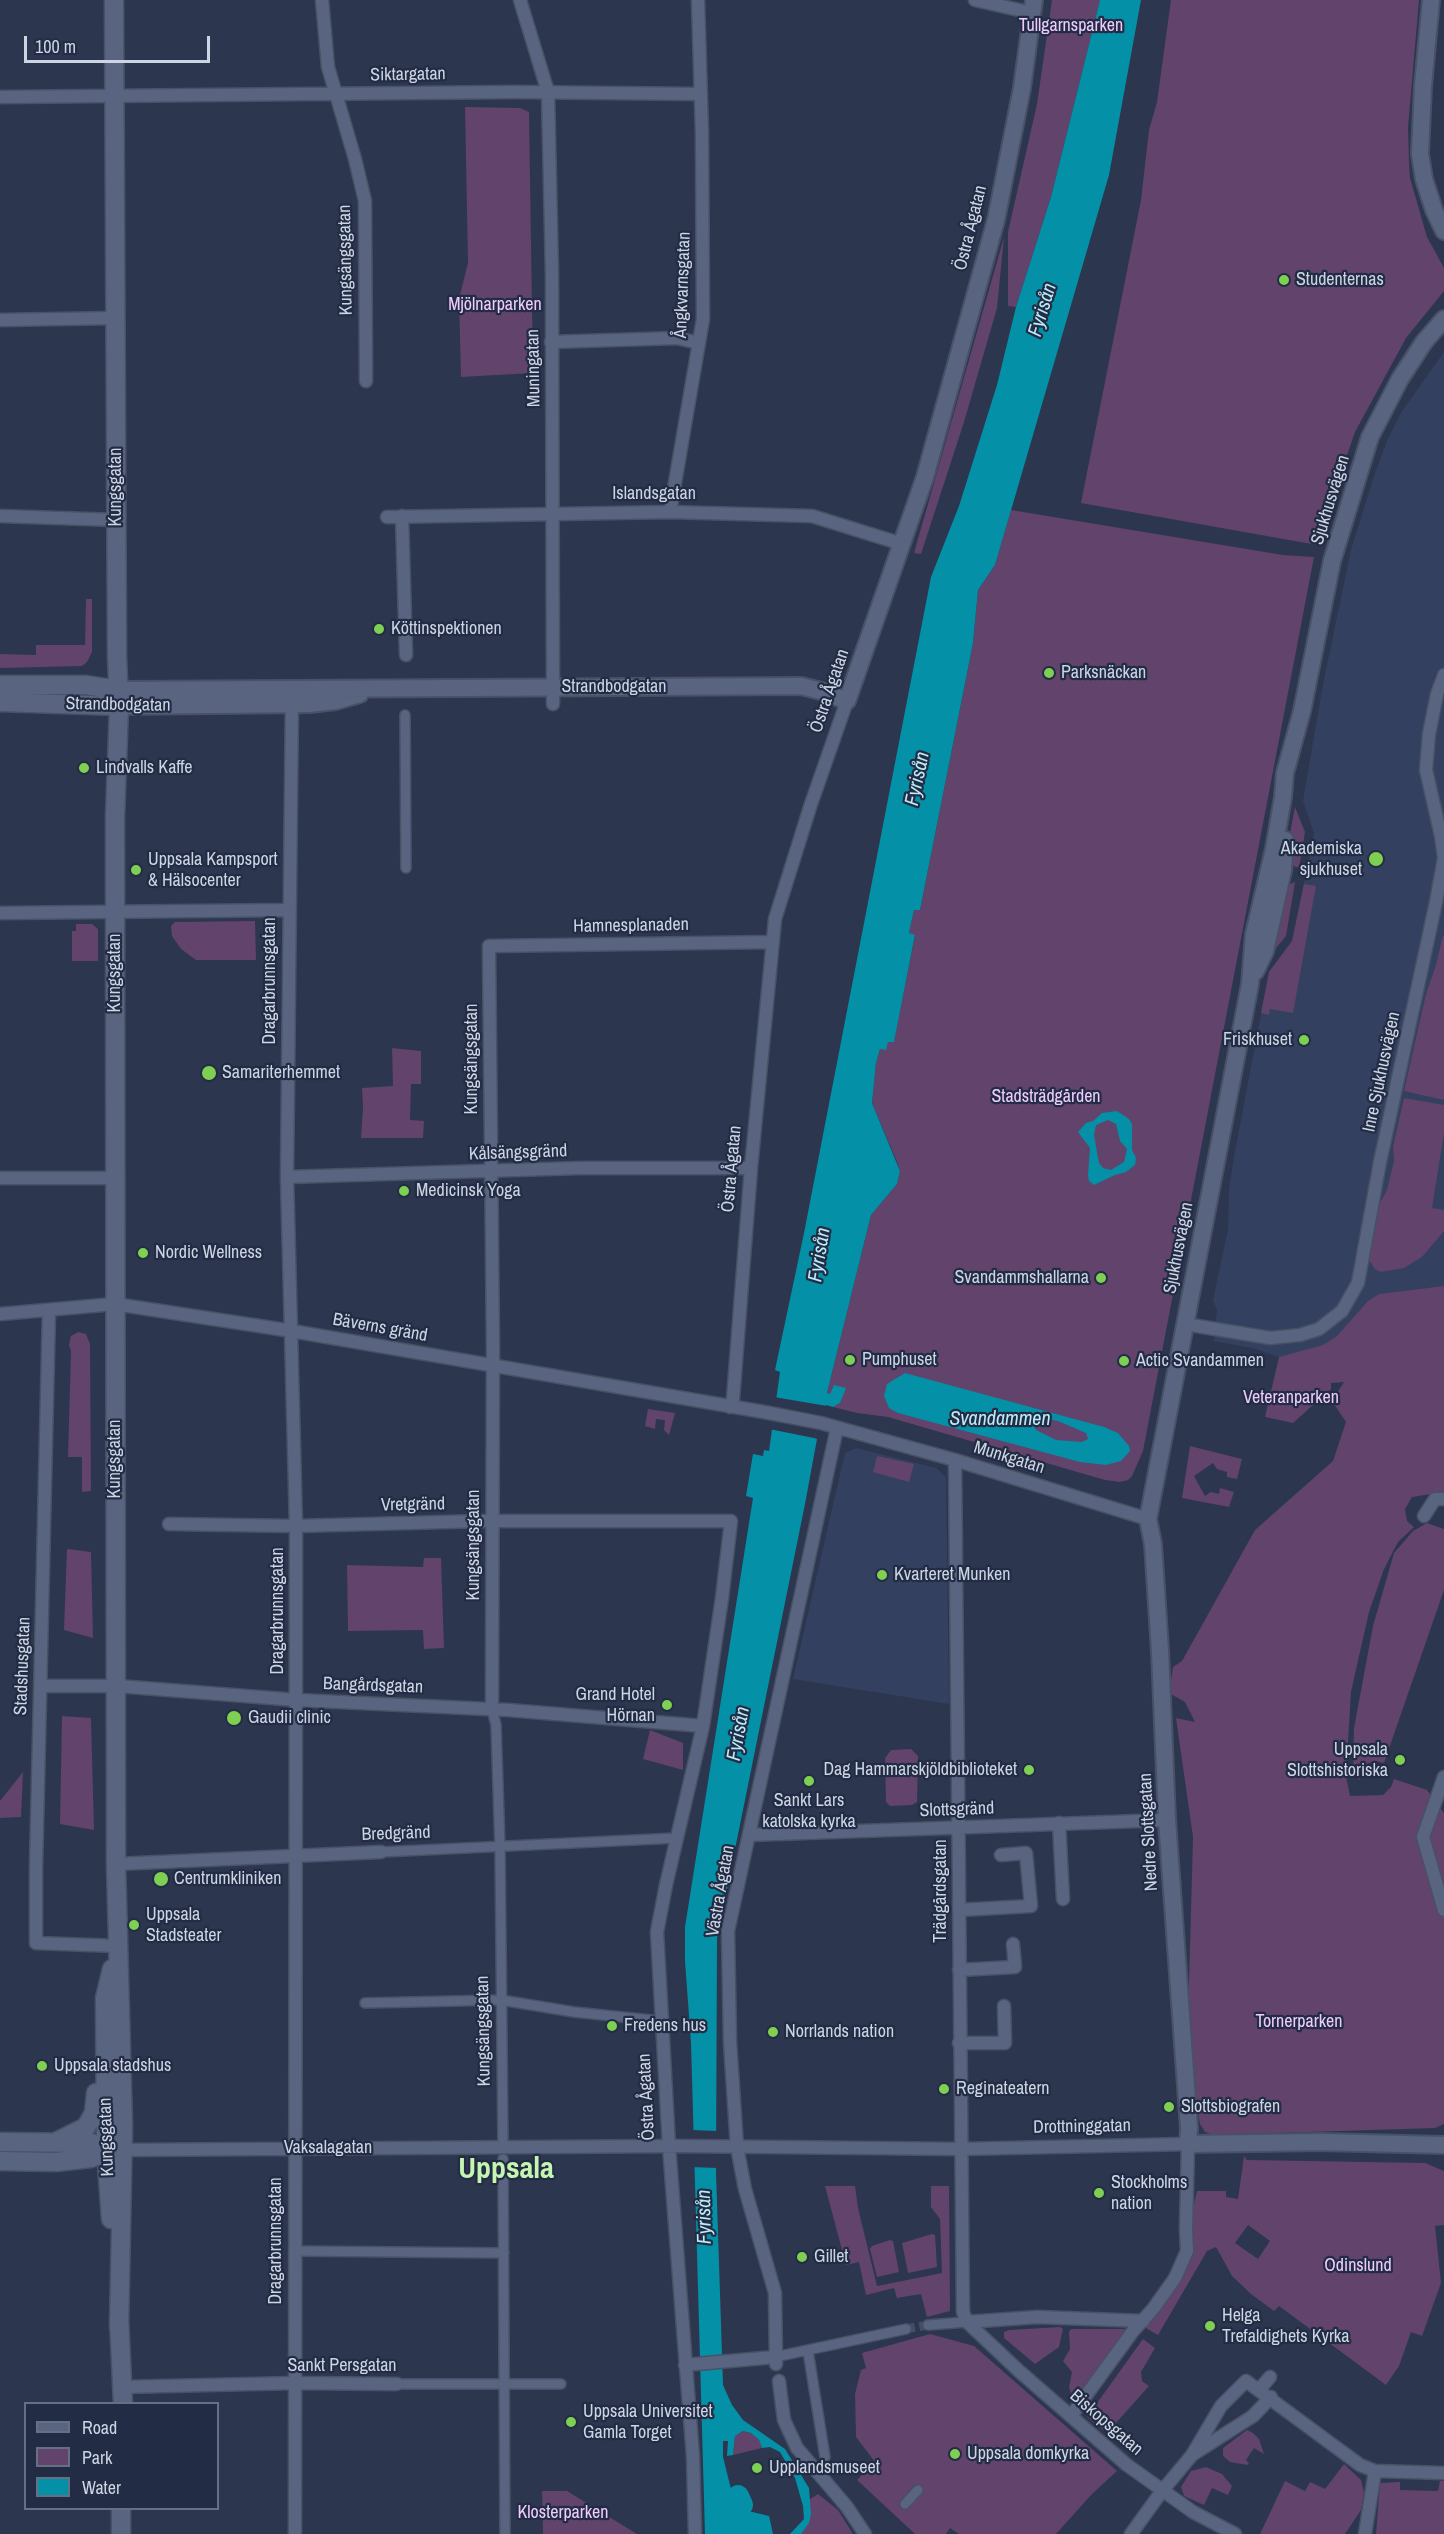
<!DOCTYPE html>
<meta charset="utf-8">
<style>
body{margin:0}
#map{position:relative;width:1444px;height:2534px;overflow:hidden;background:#2c364f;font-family:"Archivo Narrow",sans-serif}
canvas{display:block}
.legend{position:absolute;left:24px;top:2402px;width:195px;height:108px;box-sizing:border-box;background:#222c44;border:2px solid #667084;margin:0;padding:8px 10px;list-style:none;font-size:18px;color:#cdd5e4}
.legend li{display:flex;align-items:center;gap:12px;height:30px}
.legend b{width:30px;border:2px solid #667084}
.scale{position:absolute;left:24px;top:36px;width:186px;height:27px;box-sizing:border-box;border:3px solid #cdd5e4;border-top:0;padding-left:8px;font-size:18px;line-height:21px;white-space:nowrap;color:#cdd5e4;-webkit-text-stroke:4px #222c44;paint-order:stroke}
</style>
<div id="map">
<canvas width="1444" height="2534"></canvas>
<ul class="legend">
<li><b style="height:8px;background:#596580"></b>Road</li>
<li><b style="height:16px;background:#61436b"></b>Park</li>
<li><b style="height:16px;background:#0490a7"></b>Water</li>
</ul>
<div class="scale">100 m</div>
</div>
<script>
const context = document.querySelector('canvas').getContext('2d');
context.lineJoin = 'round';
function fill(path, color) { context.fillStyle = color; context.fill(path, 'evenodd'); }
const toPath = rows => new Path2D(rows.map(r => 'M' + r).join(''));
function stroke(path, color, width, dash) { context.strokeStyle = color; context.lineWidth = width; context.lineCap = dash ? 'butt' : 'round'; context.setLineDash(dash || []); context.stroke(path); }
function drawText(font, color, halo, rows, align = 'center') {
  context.font = font + ' "Archivo Narrow",sans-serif'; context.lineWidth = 4.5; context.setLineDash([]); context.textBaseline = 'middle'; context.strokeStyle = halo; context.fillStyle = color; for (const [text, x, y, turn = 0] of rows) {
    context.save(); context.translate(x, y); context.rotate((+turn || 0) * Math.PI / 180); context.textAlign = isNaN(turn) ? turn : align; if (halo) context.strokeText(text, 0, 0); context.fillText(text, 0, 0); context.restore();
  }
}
fill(toPath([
 [1444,352,1444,1356,1279,1357,1252,1348,1214,1341,1217,1310,1213,1300,1228,1230,1229,1189,1235,1151,1269,972,1292,941,1314,833,1303,801,1323,684,1351,550,1375,473,1387,441,1402,411],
 [856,1448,936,1468,946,1477,949,1704,793,1679,845,1453]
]), '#33405f');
fill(toPath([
 [1052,0,1100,0,1051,197,1016,307,1008,306,1008,232,1037,104],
 [1171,0,1419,0,1408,127,1409,162,1410,178,1427,237,1444,268,1444,291,1406,338,1355,432,1337,484,1323,546,1081,503,1141,200,1149,130,1157,102],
 [465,107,520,108,529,112,533,373,461,377,459,299,468,263],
 [1004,237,997,308,964,422,921,554,914,553],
 [1011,510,1283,555,1314,557,1143,1451,1132,1476,1128,1480,1120,1482,1105,1480,888,1417,857,1413,833,1407,840,1403,827,1393,871,1215,897,1184,900,1171,897,1162,872,1103,876,1063,880,1049,888,1042,894,1041,915,936,909,933,914,910,920,910,973,643,978,590,995,565],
 [86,599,92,599,92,652,87,662,82,666,0,668,0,654,36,655,36,645,85,645],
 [1295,807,1305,832,1299,868,1291,865,1286,855],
 [1295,882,1286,936,1273,952,1285,890,1288,885],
 [1304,884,1316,886,1293,1013,1270,1009,1269,1015,1261,1013,1269,972,1292,941],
 [255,921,256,960,196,960,181,949,172,936,171,926,175,922],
 [76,924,92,924,98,929,98,961,72,961,72,931,76,931],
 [1443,935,1444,936,1444,1100,1404,1091,1426,994,1436,965],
 [392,1048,421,1051,421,1084,411,1084,410,1120,424,1121,423,1138,361,1138,363,1107,362,1088,393,1086],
 [1404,1098,1444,1105,1444,1133,1432,1208,1444,1210,1444,1231,1422,1257,1404,1268,1381,1272,1375,1269,1369,1260,1380,1203,1387,1190,1394,1161,1393,1147],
 [1444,1286,1444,1492,1412,1497,1405,1509,1407,1521,1414,1527,1398,1542,1384,1569,1369,1612,1351,1692,1346,1776,1350,1796,1383,1795,1391,1787,1394,1779,1427,1790,1444,1813,1444,2124,1435,2128,1214,2135,1205,2132,1200,2124,1187,2057,1193,1837,1176,1718,1195,1722,1185,1702,1169,1693,1173,1667,1182,1661,1255,1530,1333,1461,1346,1422,1332,1401,1344,1382,1331,1383,1331,1389,1293,1423,1265,1417,1279,1357,1323,1345,1337,1336,1368,1301,1379,1294],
 [78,1332,86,1334,90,1344,91,1491,82,1492,82,1457,68,1457,71,1351,69,1345,71,1336],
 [648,1409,675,1413,669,1435,664,1430,665,1420,656,1419,655,1429,645,1426],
 [1190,1446,1242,1459,1237,1479,1227,1477,1227,1472,1217,1469,1213,1463,1194,1476,1205,1496,1211,1492,1219,1494,1220,1488,1234,1492,1229,1507,1182,1498],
 [877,1456,914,1464,909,1482,873,1472],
 [1427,1523,1444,1529,1444,1590,1384,1763,1375,1761,1366,1764,1359,1780,1353,1771,1354,1728,1373,1626,1394,1553,1413,1531],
 [67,1549,91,1552,93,1638,64,1630],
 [424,1558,441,1558,444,1648,424,1649,423,1630,348,1631,347,1565,423,1567],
 [62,1716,91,1718,94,1830,60,1824],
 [650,1730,683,1743,683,1770,643,1759],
 [911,1749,918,1756,917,1802,912,1805,890,1806,886,1802,885,1758,891,1750],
 [23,1772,21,1817,0,1818,0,1801],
 [1244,2156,1247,2160,1425,2163,1444,2171,1444,2225,1435,2226,1441,2283,1422,2336,1411,2332,1399,2366,1386,2385,1279,2306,1274,2311,1251,2294,1232,2276,1216,2247,1207,2251,1158,2335,1144,2327,1175,2281,1197,2191,1226,2191,1226,2197,1238,2199],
 [1248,2225,1270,2241,1258,2259,1235,2243],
 [825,2186,855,2186,858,2208,877,2286,942,2273,940,2219,931,2207,931,2186,949,2186,950,2311,927,2317,921,2294,897,2298,894,2288,866,2295,859,2262,846,2265],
 [932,2234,935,2235,937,2267,908,2273,902,2243],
 [890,2240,893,2241,899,2272,877,2277,870,2249,872,2246],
 [1060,2327,1063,2329,1059,2347,1035,2364,1004,2338,1004,2332,1009,2330],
 [1071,2329,1127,2329,1076,2401,1072,2397,1069,2387,1072,2372,1063,2361,1070,2349,1069,2332],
 [930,2334,974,2346,1117,2471,1092,2494,1056,2534,959,2534,950,2528,946,2534,915,2534,857,2480,875,2462,856,2437,855,2394,861,2370,866,2368,862,2353],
 [1143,2339,1155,2348,1141,2372,1142,2381,1149,2386,1107,2433,1087,2417],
 [1247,2430,1253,2433,1259,2439,1264,2454,1254,2448,1246,2460,1249,2463,1247,2465,1230,2462,1223,2456,1223,2448],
 [743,2431,751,2433,759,2440,762,2448,733,2455,735,2436],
 [1344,2464,1361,2480,1364,2492,1361,2510,1345,2534,1260,2534,1285,2481,1305,2491,1310,2482,1325,2489],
 [1206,2467,1222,2474,1232,2486,1228,2495,1212,2488,1204,2505,1184,2496,1181,2487,1191,2471],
 [1440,2481,1444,2481,1444,2534,1376,2534,1380,2483,1400,2482,1400,2490,1438,2491],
 [542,2491,567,2491,637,2534,543,2534],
 [818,2494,838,2510,853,2534,796,2534,806,2521,807,2501]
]), '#61436b');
fill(toPath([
 [1100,0,1141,0,1109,175,995,565,978,590,973,643,920,910,914,910,909,933,915,935,894,1042,888,1042,886,1050,880,1049,876,1063,872,1103,900,1171,897,1184,871,1215,827,1393,830,1394,834,1385,846,1388,840,1403,833,1407,826,1405,814,1438,817,1439,805,1504,717,1938,716,2172,723,2385,732,2405,743,2420,785,2449,809,2488,811,2514,809,2523,801,2534,790,2534,804,2519,803,2506,795,2478,780,2452,770,2447,762,2448,759,2440,751,2433,743,2431,735,2436,733,2455,727,2456,728,2441,723,2441,723,2457,733,2497,740,2509,769,2516,773,2534,705,2534,691,2043,685,1961,685,1927,753,1498,746,1496,753,1454,763,1456,764,1450,769,1451,780,1372,775,1370,804,1233,931,577,959,506,997,385,1016,307,1051,197],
 [1117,1111,1129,1119,1132,1124,1132,1150,1136,1158,1135,1165,1126,1172,1115,1175,1094,1185,1089,1181,1088,1175,1090,1148,1078,1132,1086,1123,1093,1121,1102,1113],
 [1108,1120,1116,1124,1120,1141,1127,1149,1124,1162,1111,1170,1103,1168,1099,1163,1094,1135,1096,1125],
 [905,1373,1104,1427,1118,1433,1129,1446,1130,1451,1121,1461,1106,1465,1080,1462,898,1413,889,1408,884,1396,887,1384],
 [1038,1417,1058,1421,1086,1433,1088,1439,1082,1442,1056,1440,1036,1430,1032,1422]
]), '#0490a7');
fill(toPath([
 [774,1397,827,1406,814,1438,769,1429],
 [690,2130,719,2131,719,2168,691,2167]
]), '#2c364f');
stroke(toPath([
 [738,2496,742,2505]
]), '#0490a7', 22);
stroke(toPath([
 [906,2329,928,2325]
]), '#444e65', 9, [9, 4.5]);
const pedestrian = toPath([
 [405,715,406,868],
 [492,1709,496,1725,500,1848,503,2143],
 [381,1852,677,1838],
 [365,2003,501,2000,574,2012,661,2021],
 [503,2159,505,2534],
 [294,2251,504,2253],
 [928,2325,967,2322],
 [808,2351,825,2457],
 [775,2357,906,2329],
 [397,2384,561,2384],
 [905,2504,918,2490]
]);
const minor = toPath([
 [322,0,328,67,355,159,365,201,366,381],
 [520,0,548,92,552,275,553,704],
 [975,0,1032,13],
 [0,97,514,92,701,94],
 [0,320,116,318],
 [551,342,677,338,699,343],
 [670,512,703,319,702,134,698,0],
 [0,516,116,520],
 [402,516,406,655],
 [387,517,670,512,812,516,902,544],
 [292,696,287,1177,296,1526,295,2534],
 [0,913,289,910],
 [287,1177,580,1168,751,1168],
 [0,1178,115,1178],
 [49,1310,36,1867,36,1943,117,1946],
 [0,1314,115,1304,292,1331,764,1412,821,1423,955,1460,1148,1519],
 [1185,1324,1270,1338,1300,1335,1319,1329,1342,1311,1358,1283,1380,1162,1436,902,1444,858,1441,836,1426,770,1429,734,1437,694,1444,675],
 [730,1407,733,1399,751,1168,775,919,811,804,847,701],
 [955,1460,963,2312,967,2322,1019,2371,1127,2465,1193,2512,1235,2534],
 [1424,1516,1435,1499,1444,1499],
 [169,1524,296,1526,482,1521,731,1521,722,1598,703,1726,666,1885,657,1932,669,2146,693,2457,695,2534],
 [41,1686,117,1686,297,1700,508,1710,703,1726],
 [492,1709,493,1347,489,946,773,942],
 [1444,1777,1423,1837,1444,1910],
 [1059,1823,1063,1899],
 [749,1835,1167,1820],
 [116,1864,381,1852],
 [959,1910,1031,1906,1026,1853,1001,1855],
 [959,1970,1015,1967,1013,1944],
 [959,2043,1005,2043,1004,2006],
 [123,2150,677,2146,960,2149,1188,2144,1186,2229,1187,2251,1175,2278,1153,2309,1133,2331,1071,2416],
 [967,2322,1037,2317,1143,2321],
 [776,2364,775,2293,745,2189,737,2147,730,2042,728,1931,837,1428],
 [685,2365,775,2357],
 [779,2381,784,2420,797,2448,847,2507,865,2534],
 [123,2387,295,2383,397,2384],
 [1259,2390,1270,2377],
 [1192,2455,1221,2406,1246,2381,1360,2465,1375,2471,1444,2473],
 [1131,2534,1162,2491,1192,2455,1253,2416,1271,2397],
 [1365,2534,1375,2471]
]);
const tertiary = toPath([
 [1431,0,1423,86,1420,154,1424,179,1434,210,1444,231],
 [1444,319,1424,342,1400,379,1370,437,1332,561,1302,711,1285,773,1283,797,1274,849,1254,934,1250,984,1148,1519,1153,1544,1160,1651,1167,1820,1189,2128,1188,2144,1321,2142,1444,2145],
 [118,690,801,686,821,691,847,701,925,477,996,220,1022,88,1034,0],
 [119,706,309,704,336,701,360,694],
 [1255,972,1265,951,1283,870,1285,840]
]);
const secondary = toPath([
 [114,0,117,656,119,706,115,817,116,1864,123,2126,119,2328],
 [0,685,86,685,118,690],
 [0,702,119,706],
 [0,2142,91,2143,106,2150,115,2150],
 [56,2142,86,2127,94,2113,96,2093],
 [0,2161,56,2162,91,2158,106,2150],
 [111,2219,106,2150,105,1998,112,1969],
 [119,2318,123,2404],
 [121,2534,121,2508]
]);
stroke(pedestrian, '#485165', 12);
stroke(minor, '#485165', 15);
stroke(tertiary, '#485165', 20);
stroke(secondary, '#485165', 21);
stroke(pedestrian, '#596580', 9);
stroke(minor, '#596580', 12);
stroke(tertiary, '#596580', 16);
stroke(secondary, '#596580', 18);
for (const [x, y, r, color] of [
 [1284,280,6,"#7fd052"],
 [379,629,6,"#7fd052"],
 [1049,673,6,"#7fd052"],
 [84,768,6,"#7fd052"],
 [1376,859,8,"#7fd052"],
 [136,870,6,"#7fd052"],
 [1304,1040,6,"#7fd052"],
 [209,1073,8,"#7fd052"],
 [404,1191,6,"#7fd052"],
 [143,1253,6,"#7fd052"],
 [1101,1278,6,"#7fd052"],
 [850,1360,6,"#7fd052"],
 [1124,1361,6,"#7fd052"],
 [882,1575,6,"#7fd052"],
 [667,1705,6,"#7fd052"],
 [234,1718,8,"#7fd052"],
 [1400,1760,6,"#7fd052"],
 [1029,1770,6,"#7fd052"],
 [809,1781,6,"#7fd052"],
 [161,1879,8,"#7fd052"],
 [134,1925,6,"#7fd052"],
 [612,2026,6,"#7fd052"],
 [773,2032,6,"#7fd052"],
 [42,2066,6,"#7fd052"],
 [944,2089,6,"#7fd052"],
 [1169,2107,6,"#7fd052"],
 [1099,2193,6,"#7fd052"],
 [802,2257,6,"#7fd052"],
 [1210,2326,6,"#7fd052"],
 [571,2422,6,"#7fd052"],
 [955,2454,6,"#7fd052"],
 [757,2468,6,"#7fd052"]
]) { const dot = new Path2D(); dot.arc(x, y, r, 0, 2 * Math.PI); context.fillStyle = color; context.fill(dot); stroke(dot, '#222c44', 2); }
drawText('18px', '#f1cbfe', '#222c44', [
 ["Tullgarnsparken",1071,26],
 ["Mjölnarparken",495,305],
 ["Stadsträdgården",1046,1097],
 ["Veteranparken",1291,1398],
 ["Tornerparken",1299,2022],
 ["Odinslund",1358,2266],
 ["Klosterparken",563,2513]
]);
drawText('18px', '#cdd5e4', '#222c44', [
 ["Siktargatan",408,75,-1],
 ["Östra Ågatan",971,228,-76],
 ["Kungsängsgatan",346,260,-91],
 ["Ångkvarnsgatan",683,285,-88],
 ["Muningatan",534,368,-91],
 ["Kungsgatan",116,487,-90],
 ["Islandsgatan",654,494],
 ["Sjukhusvägen",1331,500,-73],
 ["Strandbodgatan",614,687],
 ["Östra Ågatan",830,691,-71],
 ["Strandbodgatan",118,705,1],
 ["Hamnesplanaden",631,926,-1],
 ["Kungsgatan",115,973,-90],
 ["Dragarbrunnsgatan",270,981,-90],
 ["Kungsängsgatan",472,1059,-90],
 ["Inre Sjukhusvägen",1382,1072,-78],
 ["Kålsängsgränd",518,1153,-2],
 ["Östra Ågatan",732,1169,-85],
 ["Sjukhusvägen",1179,1248,-79],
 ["Bäverns gränd",380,1328,10],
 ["Munkgatan",1009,1458,17],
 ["Kungsgatan",115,1459,-90],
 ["Vretgränd",413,1505,-1],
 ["Kungsängsgatan",474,1545,-90],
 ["Dragarbrunnsgatan",278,1611,-90],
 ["Stadshusgatan",23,1666,-88],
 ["Bangårdsgatan",373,1686,2],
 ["Slottsgränd",957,1810,-2],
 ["Nedre Slottsgatan",1149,1832,-93],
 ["Bredgränd",396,1834,-2],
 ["Västra Ågatan",721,1891,-80],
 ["Trädgårdsgatan",941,1891,-90],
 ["Kungsängsgatan",484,2031,-91],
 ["Östra Ågatan",647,2097,-93],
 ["Drottninggatan",1082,2127,-1],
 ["Kungsgatan",107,2137,-92],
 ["Vaksalagatan",328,2148],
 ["Dragarbrunnsgatan",276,2241,-90],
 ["Sankt Persgatan",342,2366],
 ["Biskopsgatan",1106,2423,41]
]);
drawText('18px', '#cdd5e4', '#222c44', [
 ["Studenternas",1296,280],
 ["Köttinspektionen",391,629],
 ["Parksnäckan",1061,673],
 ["Lindvalls Kaffe",96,768],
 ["Akademiska",1362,849,"right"],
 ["sjukhuset",1362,870,"right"],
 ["Uppsala Kampsport",148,860],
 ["& Hälsocenter",148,881],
 ["Friskhuset",1292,1040,"right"],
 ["Samariterhemmet",222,1073],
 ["Medicinsk Yoga",416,1191],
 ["Nordic Wellness",155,1253],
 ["Svandammshallarna",1089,1278,"right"],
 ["Pumphuset",862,1360],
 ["Actic Svandammen",1136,1361],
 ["Kvarteret Munken",894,1575],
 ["Grand Hotel",655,1695,"right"],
 ["Hörnan",655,1716,"right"],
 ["Gaudii clinic",248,1718],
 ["Uppsala",1388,1750,"right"],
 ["Slottshistoriska",1388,1771,"right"],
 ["Dag Hammarskjöldbiblioteket",1017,1770,"right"],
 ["Sankt Lars",809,1801,"center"],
 ["katolska kyrka",809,1822,"center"],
 ["Centrumkliniken",174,1879],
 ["Uppsala",146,1915],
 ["Stadsteater",146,1936],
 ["Fredens hus",624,2026],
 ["Norrlands nation",785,2032],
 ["Uppsala stadshus",54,2066],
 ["Reginateatern",956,2089],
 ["Slottsbiografen",1181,2107],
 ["Stockholms",1111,2183],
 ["nation",1111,2204],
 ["Gillet",814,2257],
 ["Helga",1222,2316],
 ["Trefaldighets Kyrka",1222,2337],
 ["Uppsala Universitet",583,2412],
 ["Gamla Torget",583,2433],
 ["Uppsala domkyrka",967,2454],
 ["Upplandsmuseet",769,2468]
], 'left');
drawText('italic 20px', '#baedf9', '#222c44', [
 ["Fyrisån",1043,310,-73],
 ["Fyrisån",918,779,-78],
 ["Fyrisån",820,1255,-81],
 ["Svandammen",1000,1420],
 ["Fyrisån",739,1734,-80],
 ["Fyrisån",705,2217,-91]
]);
drawText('bold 30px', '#c6f4b1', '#222c44', [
 ["Uppsala",506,2170]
]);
</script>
